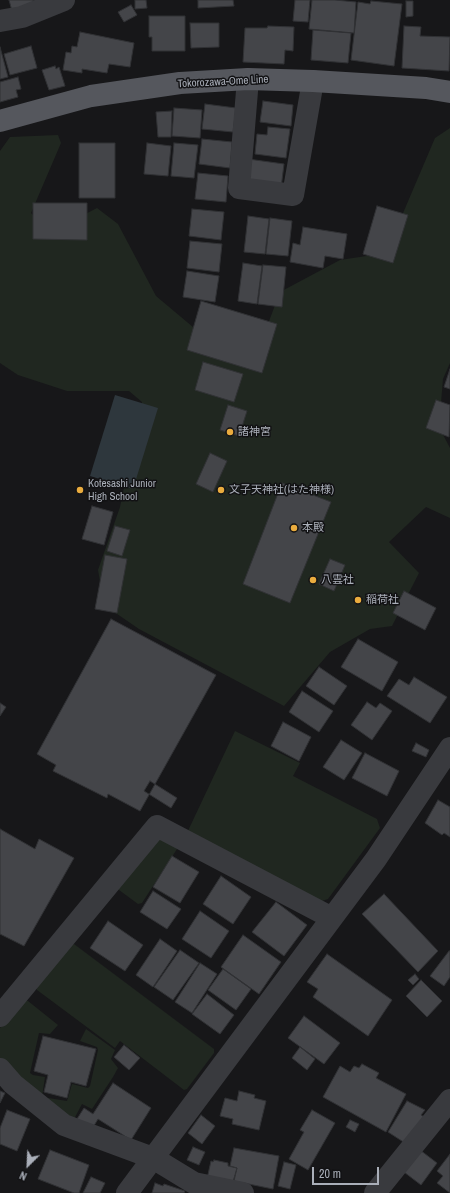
<!DOCTYPE html>
<meta charset="utf-8">
<style>
body{margin:0}
#map{position:relative;width:450px;height:1193px;overflow:hidden;background:#171719;font-family:"Archivo Narrow",sans-serif}
canvas{display:block}
.north{position:absolute;left:8px;top:1145px;width:40px;height:40px;-webkit-text-stroke:3px #121214;paint-order:stroke;rotate:204deg;font-size:11px;font-weight:700;line-height:16px;text-align:center;color:#aaafb9}
.north::after{content:'';display:block;margin:auto;width:14px;height:18px;background:#aaafb9;clip-path:polygon(50% 0,100% 100%,50% 72%,0 100%)}
.scale{position:absolute;left:312px;top:1167px;width:67px;height:18px;box-sizing:border-box;border:2px solid #aaafb9;border-top:0;padding-left:5px;font-size:12px;line-height:14px;white-space:nowrap;color:#aaafb9;-webkit-text-stroke:3px #121214;paint-order:stroke}
</style>
<div id="map">
<canvas width="450" height="1193"></canvas>
<div class="north">N</div>
<div class="scale">20 m</div>
</div>
<script>
const context = document.querySelector('canvas').getContext('2d');
context.lineJoin = 'round';
function fill(path, color) { context.fillStyle = color; context.fill(path, 'evenodd'); }
const toPath = rows => new Path2D(rows.map(r => 'M' + r).join(''));
function stroke(path, color, width, dash) { context.strokeStyle = color; context.lineWidth = width; context.lineCap = dash ? 'butt' : 'round'; context.setLineDash(dash || []); context.stroke(path); }
function drawText(font, color, halo, rows, align = 'center') {
  context.font = font + ' "Archivo Narrow","Noto Sans JP",sans-serif'; context.lineWidth = 3; context.setLineDash([]); context.textBaseline = 'middle'; context.strokeStyle = halo; context.fillStyle = color; for (const [text, x, y, turn = 0] of rows) {
    context.save(); context.translate(x, y); context.rotate((+turn || 0) * Math.PI / 180); context.textAlign = isNaN(turn) ? turn : align; if (halo) context.strokeText(text, 0, 0); context.fillText(text, 0, 0); context.restore();
  }
}
fill(toPath([
 [450,128,450,363,443,379,439,427,450,448,450,518,426,507,389,542,419,573,392,626,370,629,330,652,284,706,139,629,104,605,98,570,120,507,142,402,129,391,67,391,18,375,0,363,0,151,10,137,58,135,61,143,31,213,51,232,97,208,118,224,156,296,218,348,260,345,280,292,340,260,386,253,435,138],
 [235,731,300,763,293,776,377,819,380,828,328,899,319,902,186,835],
 [158,838,175,846,177,849,142,903,138,904,119,890,118,886],
 [74,944,214,1049,214,1053,187,1089,184,1090,120,1041,115,1048,37,990,37,985,70,946],
 [24,1000,28,1001,58,1025,50,1034,39,1033,30,1073,33,1075,45,1077,42,1097,67,1101,72,1084,88,1088,90,1086,98,1050,97,1047,80,1041,86,1029,115,1050,111,1059,118,1068,113,1077,92,1109,82,1104,73,1121,67,1121,18,1082,0,1060,0,1028]
]), '#202720');
fill(toPath([
 [115,395,158,408,133,489,90,476]
]), '#2e373d');
const building = toPath([
 [9,0,33,0,34,3,12,11,9,0],
 [135,0,146,0,147,8,135,9,135,0],
 [198,0,233,0,234,6,198,8,198,0],
 [295,0,310,0,308,22,293,21,295,0],
 [312,0,335,0,356,2,354,33,309,29,312,0],
 [371,1,402,4,394,66,351,60,358,2,370,4,371,1],
 [406,1,413,1,413,16,406,17,406,1],
 [131,5,137,15,124,22,118,12,131,5],
 [149,16,185,16,185,51,152,51,152,37,149,37,149,16],
 [190,23,219,23,219,47,191,48,190,23],
 [268,26,294,27,293,51,285,50,284,64,243,62,245,28,267,28,268,26],
 [404,26,421,27,420,36,450,37,449,71,402,68,404,26],
 [313,30,351,33,348,63,311,60,313,30],
 [80,32,134,43,130,67,109,64,107,73,82,69,82,73,63,70,66,52,71,53,72,46,77,47,80,32],
 [31,46,37,68,10,75,4,54,31,46],
 [0,47,8,77,0,79,0,47],
 [55,66,56,69,59,67,65,86,49,90,42,70,55,66],
 [18,77,21,89,16,90,18,97,0,102,0,82,18,77],
 [263,101,293,105,291,126,260,122,263,101],
 [205,104,236,108,233,132,202,129,205,104],
 [174,108,202,110,200,138,172,136,174,108],
 [172,111,171,137,158,137,156,112,172,111],
 [268,127,290,129,286,158,255,154,257,134,267,135,268,127],
 [202,139,232,142,230,168,199,164,202,139],
 [79,143,115,143,115,198,79,198,79,143],
 [147,143,171,146,168,176,144,174,147,143],
 [174,143,198,145,194,178,171,176,174,143],
 [248,159,284,164,281,188,245,183,248,159],
 [198,173,228,176,226,202,195,199,198,173],
 [33,203,87,203,87,240,33,239,33,203],
 [377,206,408,215,393,263,363,254,377,206],
 [192,209,224,212,221,240,189,236,192,209],
 [248,216,269,219,265,254,244,252,248,216],
 [270,218,292,221,288,256,266,254,270,218],
 [303,227,347,234,343,259,325,256,323,268,290,262,293,243,300,245,303,227],
 [190,241,222,244,219,272,187,268,190,241],
 [243,263,262,266,257,304,238,301,243,263],
 [263,265,286,267,282,307,258,304,263,265],
 [187,271,219,276,215,302,183,297,187,271],
 [201,301,277,324,262,373,187,350,201,301],
 [203,362,243,374,234,402,195,390,203,362],
 [450,369,450,389,444,387,450,369],
 [436,400,450,405,449,437,426,428,436,400],
 [228,405,247,411,239,436,220,430,228,405],
 [210,453,227,461,213,492,196,484,210,453],
 [282,483,331,502,290,603,243,584,282,483],
 [92,506,113,512,104,545,82,539,92,506],
 [115,526,130,530,122,556,107,551,115,526],
 [105,555,127,559,117,613,95,609,105,555],
 [330,559,345,565,334,591,319,584,330,559],
 [404,591,436,608,425,630,393,613,404,591],
 [111,619,216,675,140,811,108,794,107,798,53,771,56,765,37,754,111,619],
 [358,639,398,662,382,691,341,667,358,639],
 [319,667,347,686,334,705,306,686,319,667],
 [414,677,447,697,430,723,387,696,399,679,409,685,414,677],
 [302,691,333,711,319,732,289,712,302,691],
 [367,702,376,708,380,703,392,711,372,740,351,725,367,702],
 [0,703,6,707,0,716,0,703],
 [283,722,311,737,299,761,271,746,283,722],
 [341,740,362,753,344,780,323,767,341,740],
 [416,743,429,750,426,757,412,751,416,743],
 [365,753,399,771,387,796,352,778,365,753],
 [150,781,177,798,171,808,144,791,150,781],
 [438,800,450,807,450,837,444,833,442,835,425,823,438,800],
 [0,829,35,849,39,839,74,858,24,946,0,934,0,829],
 [172,856,199,872,180,903,153,887,172,856],
 [221,876,251,897,233,924,203,904,221,876],
 [153,891,181,909,167,929,140,912,153,891],
 [384,894,438,951,418,972,362,914,384,894],
 [276,902,307,925,284,956,252,932,276,902],
 [200,911,229,931,211,958,182,939,200,911],
 [108,921,143,945,125,971,90,948,108,921],
 [243,935,281,962,259,994,221,967,243,935],
 [160,939,177,951,153,987,136,975,160,939],
 [180,950,199,963,173,1000,154,987,180,950],
 [449,951,450,951,450,977,444,986,430,976,449,951],
 [327,954,392,1000,368,1036,313,997,318,989,307,982,327,954],
 [200,963,217,974,192,1013,175,1002,200,963],
 [223,969,251,989,236,1010,208,990,223,969],
 [415,974,419,979,413,985,408,980,415,974],
 [421,980,442,1001,427,1017,406,996,421,980],
 [207,994,234,1015,220,1034,192,1014,207,994],
 [304,1016,340,1043,324,1064,288,1038,304,1016],
 [43,1036,96,1049,86,1086,71,1082,67,1098,44,1092,48,1075,34,1071,43,1036],
 [124,1045,140,1058,129,1070,114,1057,124,1045],
 [300,1047,315,1059,307,1070,292,1058,300,1047],
 [362,1064,379,1073,376,1078,406,1094,386,1132,323,1097,340,1066,350,1072,354,1066,359,1068,362,1064],
 [113,1083,151,1108,131,1140,98,1119,92,1129,77,1119,84,1108,93,1114,113,1083],
 [0,1091,5,1093,0,1103,0,1091],
 [239,1091,255,1095,254,1098,266,1101,259,1130,232,1124,233,1119,220,1116,225,1098,237,1101,239,1091],
 [407,1101,425,1110,421,1115,424,1117,405,1143,388,1132,407,1101],
 [7,1110,30,1119,17,1151,0,1144,0,1128,7,1110],
 [312,1110,335,1123,308,1170,289,1159,304,1132,300,1130,312,1110],
 [201,1115,215,1126,202,1144,188,1133,201,1115],
 [350,1120,359,1124,355,1132,346,1127,350,1120],
 [193,1147,205,1152,199,1165,187,1160,193,1147],
 [234,1148,279,1156,273,1189,234,1181,237,1168,230,1166,234,1148],
 [50,1150,89,1165,79,1193,74,1193,38,1179,50,1150],
 [420,1150,437,1163,421,1185,404,1172,420,1150],
 [450,1154,450,1193,437,1183,443,1176,437,1171,450,1154],
 [214,1160,228,1163,228,1166,237,1168,232,1185,207,1179,211,1161,213,1162,214,1160],
 [284,1162,296,1165,290,1189,278,1186,284,1162],
 [91,1177,105,1183,100,1193,83,1193,91,1177],
 [155,1183,163,1186,164,1184,185,1191,184,1193,152,1193,155,1183]
]);
fill(building, '#444549');
stroke(building, '#313235', 1);
stroke(toPath([
 [0,21,22,17,64,0],
 [248,79,239,188,293,195,313,81],
 [0,1016,157,826,332,918],
 [0,1069,13,1084,64,1125,153,1158,194,1183,243,1193],
 [127,1193,376,859,450,748],
 [375,1193,450,1100]
]), '#393a3e', 22);
stroke(toPath([
 [0,121,91,96,180,83,248,79,313,81,426,88,450,92]
]), '#55575d', 22);
for (const [x, y, r, color] of [
 [230,432,4,"#eaac3e"],
 [80,490,4,"#eaac3e"],
 [221,490,4,"#eaac3e"],
 [294,528,4,"#eaac3e"],
 [313,580,4,"#eaac3e"],
 [358,600,4,"#eaac3e"]
]) { const dot = new Path2D(); dot.arc(x, y, r, 0, 2 * Math.PI); context.fillStyle = color; context.fill(dot); stroke(dot, '#121214', 1.5); }
drawText('11px', '#aaafb9', '#121214', [
 ["Tokorozawa-Ome Line",223,82,-3]
]);
drawText('11px', '#aaafb9', '#121214', [
 ["諸神宮",238,432],
 ["Kotesashi Junior",88,484],
 ["High School",88,497],
 ["文子天神社(はた神様)",229,490],
 ["本殿",302,528],
 ["八雲社",321,580],
 ["稲荷社",366,600]
], 'left');
</script>
